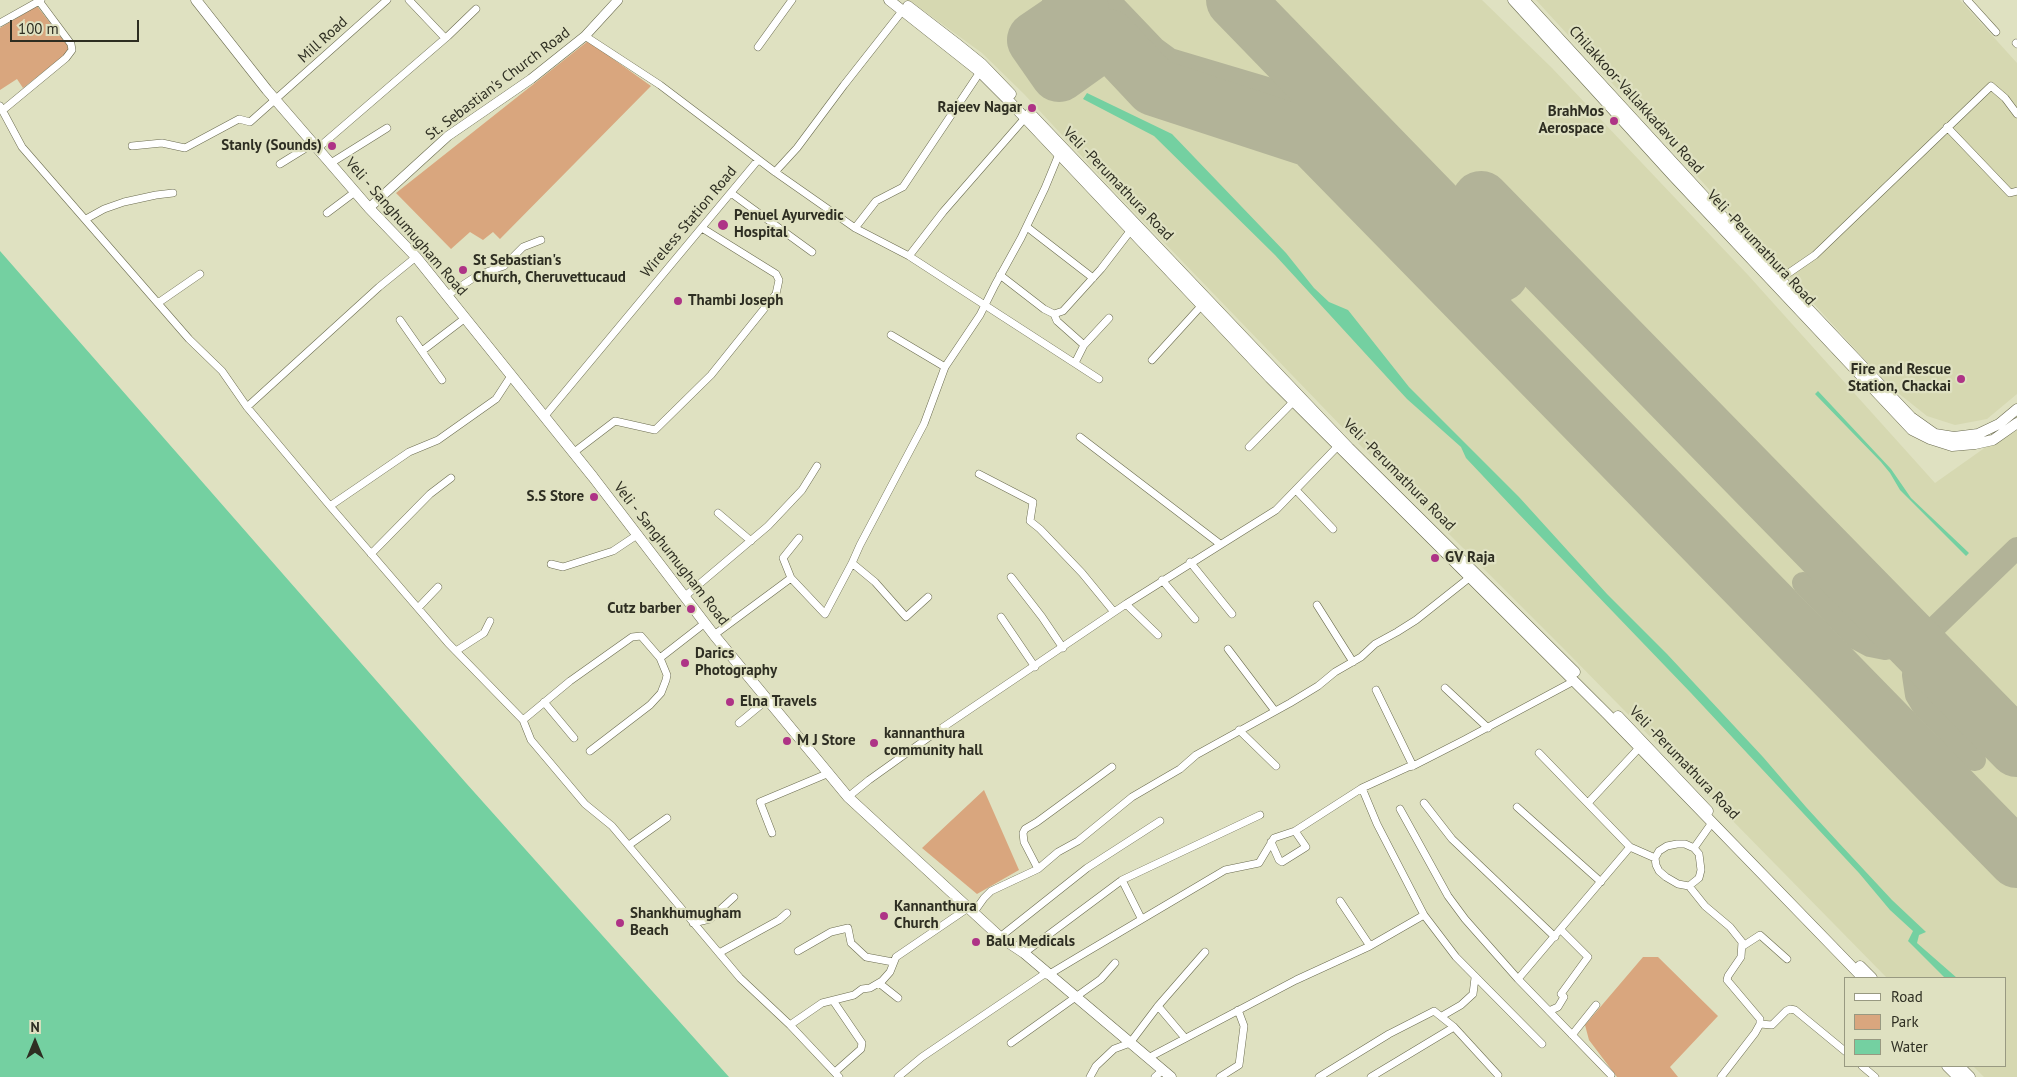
<!DOCTYPE html>
<style>
body{margin:0}
#map{position:relative;width:2017px;height:1077px;overflow:hidden;background:#dfe1c1;font-family:"PT Sans",sans-serif}
canvas{display:block}
.legend{position:absolute;left:1844px;top:977px;width:162px;height:90px;box-sizing:border-box;background:#dfe1c1;border:1px solid #989981;margin:0;padding:6px 9px;list-style:none;font-size:15px;color:#2e2e22}
.legend li{display:flex;align-items:center;gap:10px;height:25px}
.legend b{width:25px;border:1px solid #989981}
.north{position:absolute;left:10px;top:1017px;width:50px;height:50px;-webkit-text-stroke:4px #dfe1c1;paint-order:stroke;rotate:0deg;font-size:14px;font-weight:700;line-height:20px;text-align:center;color:#2e2e22}
.north::after{content:'';display:block;margin:auto;width:18px;height:22px;background:#2e2e22;clip-path:polygon(50% 0,100% 100%,50% 72%,0 100%)}
.scale{position:absolute;left:10px;top:20px;width:129px;height:22px;box-sizing:border-box;border:2px solid #2e2e22;border-top:0;padding-left:6px;font-size:15px;line-height:18px;white-space:nowrap;color:#2e2e22;-webkit-text-stroke:4px #dfe1c1;paint-order:stroke}
</style>
<div id="map">
<canvas width="2017" height="1077"></canvas>
<ul class="legend">
<li><b style="height:6px;background:#fff"></b>Road</li>
<li><b style="height:14px;background:#d9a67e"></b>Park</li>
<li><b style="height:14px;background:#74d0a1"></b>Water</li>
</ul>
<div class="north">N</div>
<div class="scale">100 m</div>
</div>
<script>
const context = document.querySelector('canvas').getContext('2d');
context.lineJoin = 'round';
function fill(path, color) { context.fillStyle = color; context.fill(path, 'evenodd'); }
const toPath = rows => new Path2D(rows.map(r => 'M' + r).join(''));
function stroke(path, color, width, dash) { context.strokeStyle = color; context.lineWidth = width; context.lineCap = dash ? 'butt' : 'round'; context.setLineDash(dash || []); context.stroke(path); }
function drawText(font, color, halo, rows, align = 'center') {
  context.font = font + ' "PT Sans",sans-serif'; context.lineWidth = 4.5; context.setLineDash([]); context.textBaseline = 'middle'; context.strokeStyle = halo; context.fillStyle = color; for (const [text, x, y, turn = 0] of rows) {
    context.save(); context.translate(x, y); context.rotate((+turn || 0) * Math.PI / 180); context.textAlign = isNaN(turn) ? turn : align; if (halo) context.strokeText(text, 0, 0); context.fillText(text, 0, 0); context.restore();
  }
}
fill(toPath([
 [909,0,1482,0,1552,68,1748,275,1935,483,2017,425,2017,1077,1984,1077,1973,1066,2006,1066,2006,978,1887,978,1565,650,1346,431,1101,177,1024,94,982,53],
 [1536,0,1960,0,2017,63,2017,394,1987,419,1955,425,1927,416,1888,385]
]), '#d6d8b1');
fill(toPath([
 [37,6,71,50,23,88,17,79,0,90,0,28],
 [588,41,651,86,500,239,493,232,483,240,470,232,451,249,396,193],
 [984,790,1019,870,977,894,922,848],
 [1643,957,1658,957,1718,1016,1670,1067,1678,1077,1617,1077,1589,1040,1585,1025]
]), '#d9a67e');
fill(toPath([
 [1087,93,1172,134,1286,253,1314,288,1329,302,1348,310,1409,387,1519,497,1607,594,1667,654,1763,757,1806,807,1838,842,1892,900,1926,932,1919,935,1917,943,1957,978,1945,978,1908,941,1913,931,1890,910,1859,873,1691,693,1515,510,1466,458,1461,447,1407,399,1275,255,1154,136,1083,99],
 [0,251,466,783,729,1077,0,1077],
 [1818,391,1891,469,1911,498,1969,553,1966,556,1900,490,1890,473,1881,462,1815,394]
]), '#74d0a1');
stroke(toPath([
 [1109,0,1155,48,1170,59,1331,107,1354,121,1398,167],
 [1237,0,1240,4],
 [1803,583,1857,639,1870,646,1885,649,1901,646,1917,641,1932,630,1920,646,1915,660,1913,675,1916,695,1922,705,1975,760],
 [1932,630,2017,548]
]), '#b2b398', 22);
stroke(toPath([
 [1071,0,1080,10,1036,40,1059,73,1108,38,1154,87,1313,139,2017,859],
 [1235,0,1500,273],
 [1481,200,2017,748]
]), '#b2b398', 58);
const minor = toPath([
 [409,0,445,38],
 [1967,0,1996,32],
 [0,23,41,0],
 [585,36,660,85,775,172,797,148,844,85,903,10],
 [2016,43,2017,44],
 [758,47,792,0],
 [0,106,22,147,189,339,222,371,247,407,330,506,448,643,523,720],
 [3,110,66,58,72,50,71,44,39,1],
 [1947,127,2010,193,2017,191],
 [132,146,162,143,185,148,239,119,250,122,387,0],
 [318,148,448,36,476,9],
 [331,163,387,128],
 [280,164,314,143],
 [775,172,855,228,909,256,1099,379],
 [731,193,812,252],
 [327,213,355,192],
 [86,219,104,209,124,202,156,195,173,193],
 [1027,227,1093,278],
 [855,228,876,201,903,187,980,72],
 [909,256,943,212,1025,118],
 [1000,275,1044,309,1054,314,1063,311,1101,269,1131,230],
 [1780,279,1815,255,1991,86,2005,98,2017,114],
 [446,296,478,275,504,266,523,247,541,240],
 [158,303,200,274],
 [1054,314,1057,321,1084,345],
 [400,320,442,380],
 [891,335,945,367],
 [422,351,464,319],
 [1152,360,1202,305],
 [1075,363,1084,345,1109,318],
 [247,407,379,287,416,257],
 [544,417,758,160],
 [1080,437,1220,544],
 [1249,447,1294,401],
 [573,453,615,421,655,430,711,375,776,294,779,280,776,274,702,228],
 [979,474,1033,502,1030,521,1040,529,1082,573,1114,612],
 [1296,490,1333,529],
 [330,506,409,452,438,440,496,399,511,376],
 [718,513,751,541],
 [371,554,430,494,451,478],
 [1190,562,1232,614],
 [551,564,563,567,613,551,637,535],
 [1011,577,1042,617,1063,648],
 [791,578,783,558,799,538],
 [1162,580,1195,619],
 [684,597,768,526,802,490,817,466],
 [928,597,906,617,875,582,852,563,860,545,924,424,945,367,980,315,995,285,1021,238,1045,188,1059,154],
 [1126,604,1158,635],
 [1317,605,1353,662],
 [418,608,438,587],
 [1001,617,1035,667],
 [705,623,660,658,641,636,632,637,570,681,523,720,531,740,585,804,612,826,740,978,790,1025,839,1077],
 [714,635,791,578,825,614,852,563],
 [1228,649,1275,711],
 [456,651,484,633,490,621],
 [1445,688,1488,728],
 [1376,690,1413,766],
 [544,702,574,738],
 [739,723,768,699],
 [1239,730,1276,766],
 [590,751,650,705,661,693,666,680,667,675,660,658],
 [1539,753,1630,847,1655,858],
 [848,797,869,780,939,730,1126,604,1276,510,1338,446],
 [1424,803,1452,839,1555,937],
 [1588,803,1639,748],
 [1517,807,1601,882],
 [1400,809,1448,896,1465,919,1518,979,1611,1075],
 [772,833,760,802,829,773],
 [1271,842,1279,860,1282,862,1306,847,1295,831],
 [1677,844,1685,844,1694,848,1699,854,1701,870,1699,878,1689,886,1678,884,1666,877,1659,871,1656,865,1655,858,1659,851,1667,846,1677,844],
 [629,845,667,818],
 [1694,848,1711,824],
 [1038,869,1024,842,1023,833,1025,829,1037,822,1112,767],
 [1122,880,1141,918],
 [1689,886,1705,906,1730,927,1742,942,1741,957,1728,976,1727,980,1760,1019,1760,1024,1755,1033,1721,1077],
 [1340,901,1370,946],
 [974,912,984,898,991,891,1038,869,1058,852,1078,841,1132,797,1180,769,1196,755,1290,703,1318,686,1335,672,1361,657,1375,644,1397,632,1416,620,1469,578],
 [693,923,710,919,734,897],
 [1000,937,1087,868,1160,821],
 [1743,946,1760,935,1787,959],
 [798,951,831,932,848,928,851,943,866,957,893,962],
 [719,953,779,920,787,913],
 [1024,953,1122,880,1260,815],
 [1518,979,1630,847],
 [879,983,898,998],
 [834,1002,862,1043,861,1049,835,1072],
 [1158,1006,1185,1038],
 [1549,1011,1558,1007,1564,997,1561,994,1588,957,1561,930],
 [1442,1016,1461,1005,1473,994,1475,978],
 [1760,1024,1772,1025,1786,1011,1790,1009,1795,1010,1846,1052],
 [790,1025,822,1003,854,995,862,989,870,988,882,981,890,972,896,957,968,908],
 [1572,1035,1596,1005],
 [1011,1043,1101,979,1115,963],
 [1542,1044,1456,957,1424,915,1377,824,1362,788,1408,767,1413,766,1464,740,1574,681],
 [1148,1058,1296,980,1370,946,1424,915],
 [1862,1066,1875,1077],
 [898,1077,922,1057,1043,975,1048,975,1078,957,1225,870,1259,863,1274,838,1295,831,1362,788],
 [1090,1077,1096,1066,1114,1049,1130,1043,1158,1006,1205,952],
 [1155,1077,1163,1070],
 [1220,1077,1239,1065,1244,1026,1238,1010],
 [1319,1077,1389,1034,1434,1011,1454,1027,1498,1075],
 [1371,1077,1454,1027]
]);
const tertiary = toPath([
 [369,208,448,136,531,79,585,36,618,0]
]);
const secondary = toPath([
 [196,0,267,90,369,208,416,257,593,477,714,635,848,797,1000,937,1024,953,1171,1077],
 [889,0,980,72,1009,101,1270,378,1607,714,1863,978],
 [1513,0,1673,176,1912,430,1930,439,1952,446,1975,444,1993,440,2017,423],
 [1524,0,1780,279,1911,417,1935,434,1954,437,1978,434,1999,424,2017,409],
 [908,6,956,43,982,64,1011,94],
 [1030,113,1349,448,1575,672],
 [1618,716,1708,811],
 [1860,966,1872,978],
 [1947,1066,1958,1077],
 [1959,1066,1970,1077]
]);
stroke(minor, '#6a6b4f', 8);
stroke(tertiary, '#6a6b4f', 10);
stroke(secondary, '#6a6b4f', 11);
stroke(minor, '#fff', 7);
stroke(tertiary, '#fff', 9);
stroke(secondary, '#fff', 10);
for (const [x, y, r, color] of [
 [1032,108,5,"#ae3386"],
 [1614,121,5,"#ae3386"],
 [332,146,5,"#ae3386"],
 [723,225,6,"#ae3386"],
 [463,270,5,"#ae3386"],
 [678,301,5,"#ae3386"],
 [1961,379,5,"#ae3386"],
 [594,497,5,"#ae3386"],
 [1435,558,5,"#ae3386"],
 [691,609,5,"#ae3386"],
 [685,663,5,"#ae3386"],
 [730,702,5,"#ae3386"],
 [787,741,5,"#ae3386"],
 [874,743,5,"#ae3386"],
 [884,916,5,"#ae3386"],
 [620,923,5,"#ae3386"],
 [976,942,5,"#ae3386"]
]) { const dot = new Path2D(); dot.arc(x, y, r, 0, 2 * Math.PI); context.fillStyle = color; context.fill(dot); stroke(dot, '#dfe1c1', 2); }
drawText('15px', '#2e2e22', '#dfe1c1', [
 ["Mill Road",323,40,-42],
 ["St. Sebastian's Church Road",498,84,-37],
 ["Chilakkoor-Vallakkadavu Road",1636,100,48],
 ["Veli -Perumathura Road",1118,184,46],
 ["Wireless Station Road",689,222,-50],
 ["Veli - Sanghumugham Road",406,227,49],
 ["Veli -Perumathura Road",1761,248,47],
 ["Veli -Perumathura Road",1399,475,45],
 ["Veli - Sanghumugham Road",671,554,52],
 ["Veli -Perumathura Road",1684,763,46]
]);
drawText('bold 15px', '#2e2e22', '#dfe1c1', [
 ["Rajeev Nagar",1022,108,"right"],
 ["BrahMos",1604,112,"right"],
 ["Aerospace",1604,129,"right"],
 ["Stanly (Sounds)",322,146,"right"],
 ["Penuel Ayurvedic",734,216],
 ["Hospital",734,233],
 ["St Sebastian's",473,261],
 ["Church, Cheruvettucaud",473,278],
 ["Thambi Joseph",688,301],
 ["Fire and Rescue",1951,370,"right"],
 ["Station, Chackai",1951,387,"right"],
 ["S.S Store",584,497,"right"],
 ["GV Raja",1445,558],
 ["Cutz barber",681,609,"right"],
 ["Darics",695,654],
 ["Photography",695,671],
 ["Elna Travels",740,702],
 ["kannanthura",884,734],
 ["community hall",884,751],
 ["M J Store",797,741],
 ["Kannanthura",894,907],
 ["Church",894,924],
 ["Shankhumugham",630,914],
 ["Beach",630,931],
 ["Balu Medicals",986,942]
], 'left');
</script>
